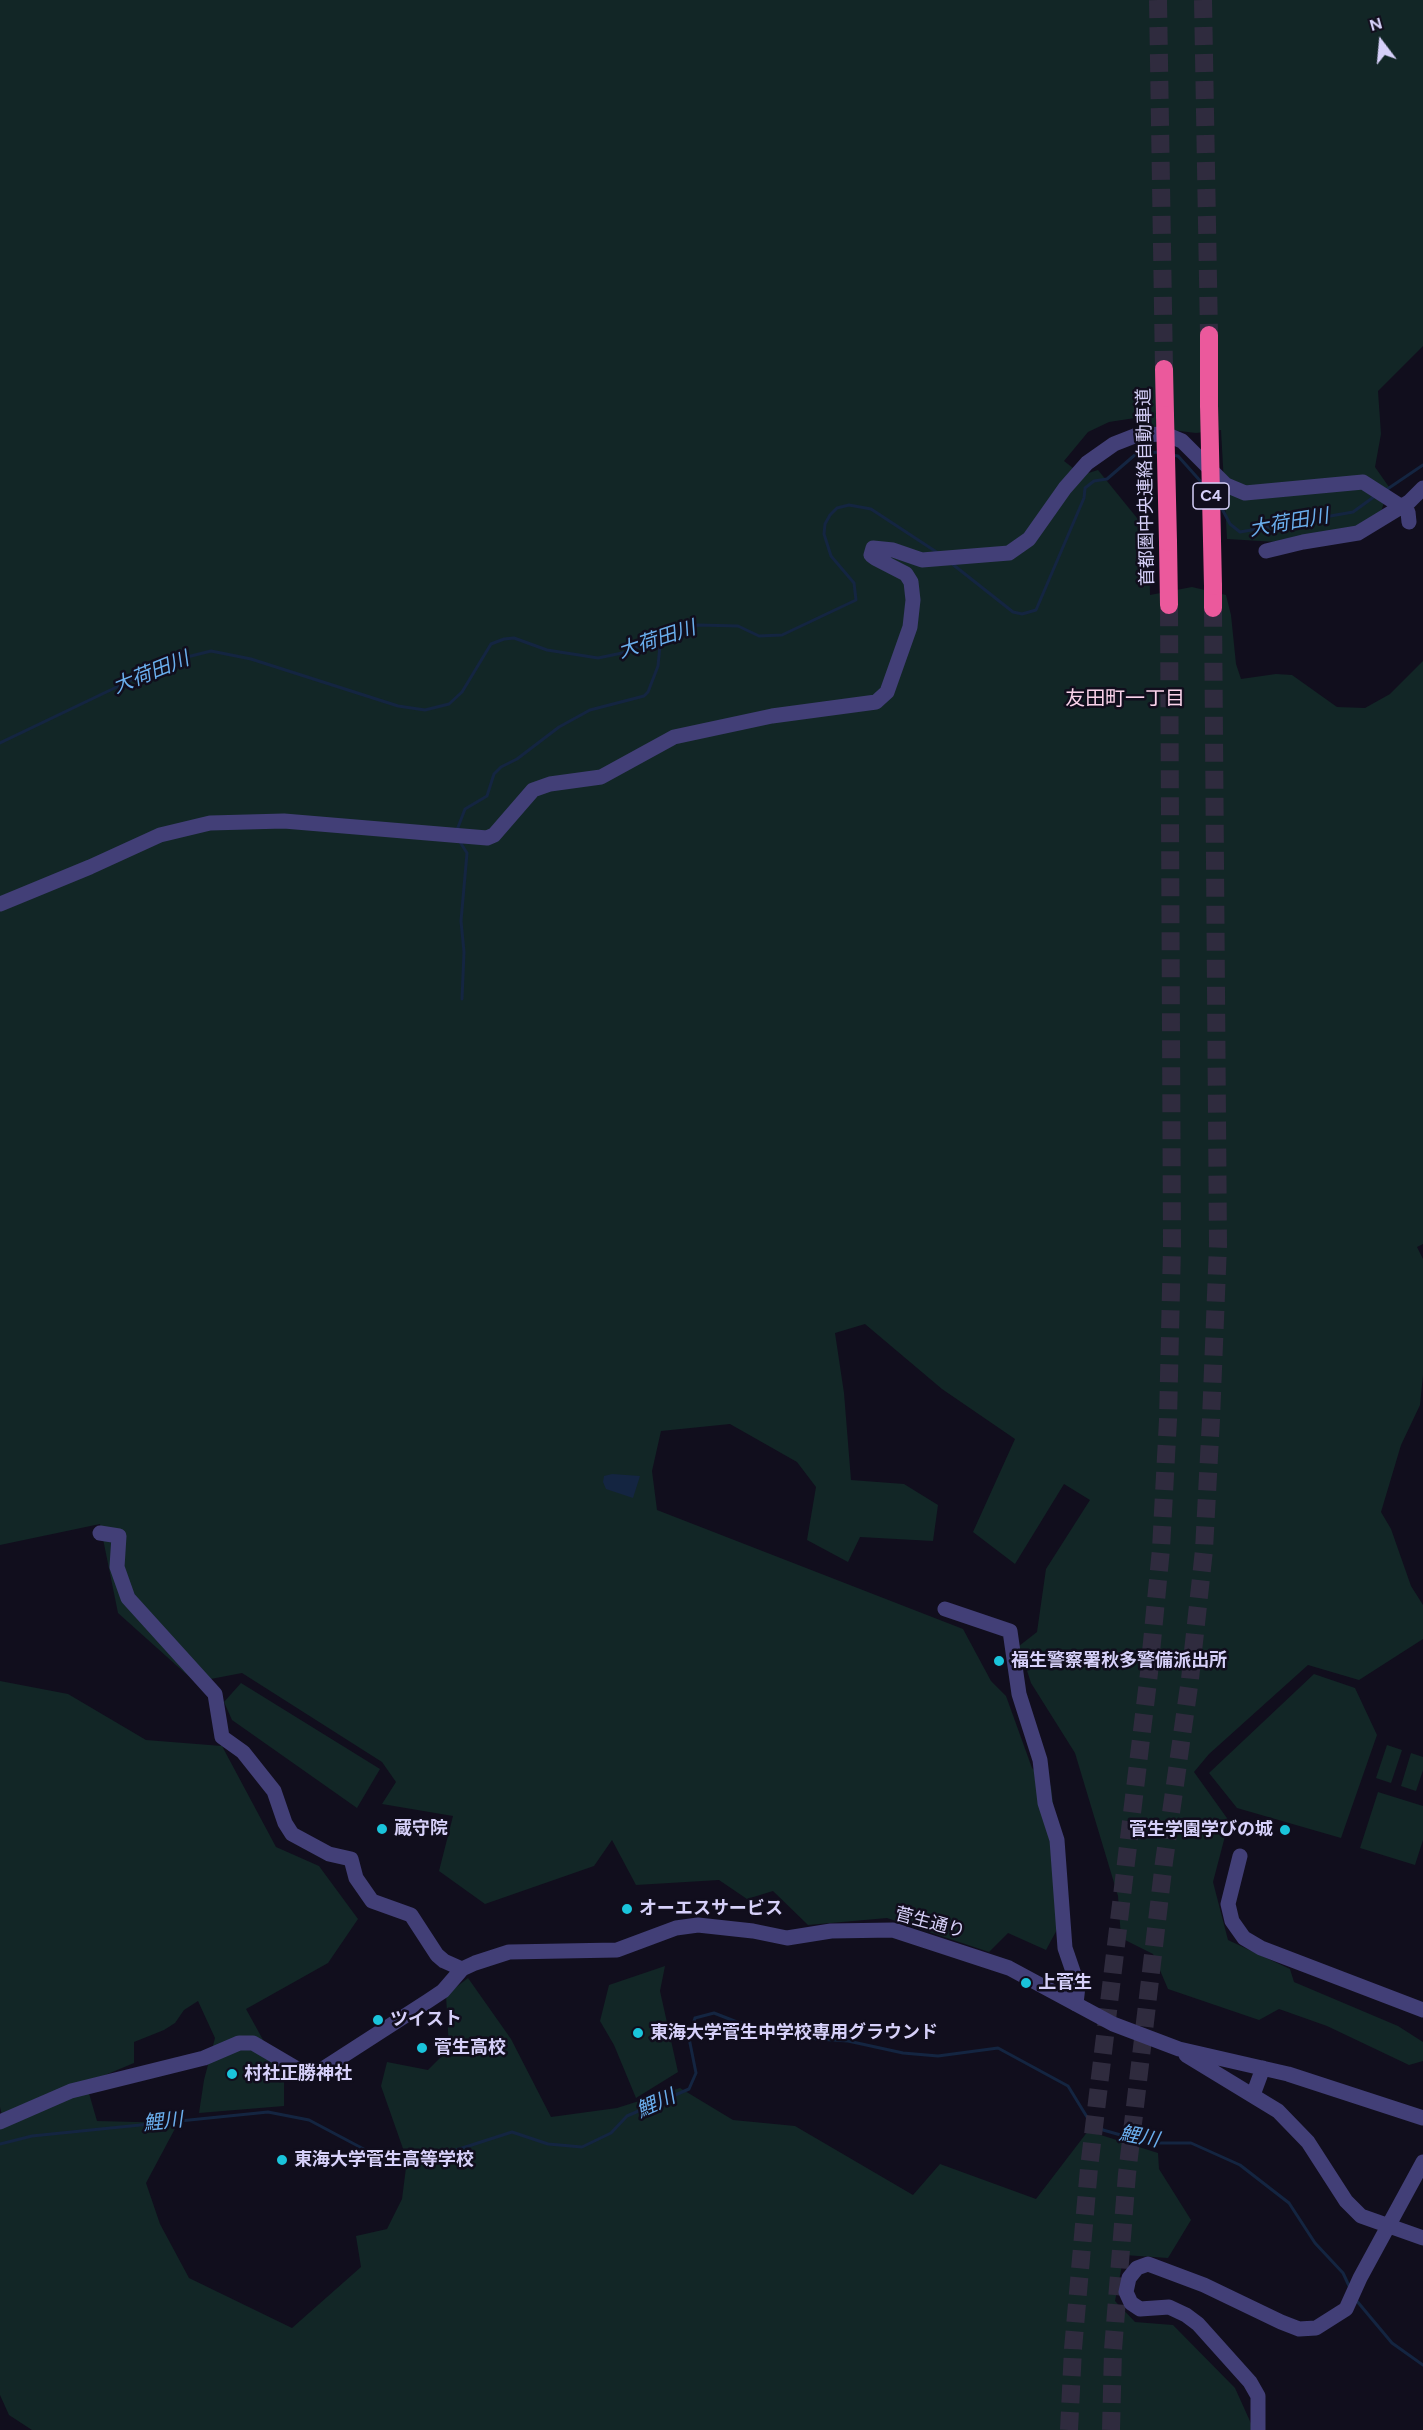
<!DOCTYPE html>
<meta charset="utf-8">
<style>
body{margin:0}
#map{position:relative;width:1423px;height:2430px;overflow:hidden;background:#110e1d;font-family:Figtree,sans-serif}
canvas{display:block}
.north{position:absolute;left:1351px;top:12px;width:60px;height:60px;-webkit-text-stroke:4px #110e1d;paint-order:stroke;rotate:344deg;font-size:16px;font-weight:700;line-height:24px;text-align:center;color:#d6d0f9}
.north::after{content:'';display:block;margin:auto;width:21px;height:27px;background:#d6d0f9;clip-path:polygon(50% 0,100% 100%,50% 72%,0 100%)}
</style>
<div id="map">
<canvas width="1423" height="2430"></canvas>
<div class="north">N</div>
</div>
<script>
const context = document.querySelector('canvas').getContext('2d');
context.lineJoin = 'round';
function fill(path, color) { context.fillStyle = color; context.fill(path, 'evenodd'); }
const toPath = rows => new Path2D(rows.map(r => 'M' + r).join(''));
function stroke(path, color, width, dash) { context.strokeStyle = color; context.lineWidth = width; context.lineCap = dash ? 'butt' : 'round'; context.setLineDash(dash || []); context.stroke(path); }
function drawText(font, color, halo, rows, align = 'center') {
  context.font = font + ' Figtree,"Noto Sans JP",sans-serif'; context.lineWidth = 5; context.setLineDash([]); context.textBaseline = 'middle'; context.strokeStyle = halo; context.fillStyle = color; for (const [text, x, y, turn = 0] of rows) {
    context.save(); context.translate(x, y); context.rotate((+turn || 0) * Math.PI / 180); context.textAlign = isNaN(turn) ? turn : align; if (halo) context.strokeText(text, 0, 0); context.fillText(text, 0, 0); context.restore();
  }
}
fill(toPath([
 [0,0,1423,0,1423,346,1378,391,1381,434,1375,467,1389,487,1379,518,1352,531,1294,543,1227,539,1221,430,1196,433,1146,427,1135,418,1109,422,1088,432,1064,461,1082,475,1098,470,1137,518,1149,546,1150,595,1192,587,1226,595,1231,615,1236,664,1241,679,1276,674,1292,675,1337,707,1365,708,1390,694,1423,661,1423,1244,1417,1247,1423,1259,1423,1375,1420,1405,1401,1445,1381,1512,1391,1529,1411,1586,1423,1605,1423,1639,1359,1680,1308,1665,1209,1754,1194,1772,1229,1821,1213,1882,1228,1940,1290,1969,1294,1982,1398,2026,1423,2042,1423,2061,1409,2065,1327,2026,1279,2009,1259,2020,1168,1989,1153,1954,1121,1938,1118,1896,1075,1753,1031,1683,1019,1646,1037,1632,1046,1569,1090,1500,1064,1484,1015,1564,973,1532,1015,1439,942,1389,865,1324,835,1333,844,1393,851,1480,904,1484,938,1505,933,1541,860,1537,848,1562,807,1540,816,1487,797,1462,730,1424,661,1431,652,1471,657,1510,963,1629,991,1681,1006,1696,1032,1768,1051,1786,1066,1913,1046,1950,1008,1933,989,1952,887,1918,808,1925,773,1891,747,1899,719,1880,636,1885,612,1840,594,1866,485,1904,439,1871,453,1816,382,1804,396,1782,382,1762,242,1673,195,1682,118,1613,100,1524,0,1545],
 [1314,1674,1355,1688,1377,1735,1341,1838,1237,1808,1209,1773],
 [0,1681,68,1694,146,1740,222,1746,276,1847,319,1866,358,1919,328,1963,246,2009,284,2078,284,2106,199,2113,204,2080,215,2038,198,2001,184,2010,175,2023,164,2030,134,2042,134,2063,86,2083,97,2121,178,2123,146,2183,160,2224,189,2278,292,2328,361,2267,356,2236,387,2229,402,2199,407,2160,381,2086,387,2062,428,2070,449,2049,446,1995,468,1978,511,2039,551,2117,617,2108,680,2088,733,2120,795,2126,913,2195,940,2164,1036,2199,1088,2131,1158,2153,1159,2169,1191,2220,1168,2258,1124,2255,1115,2301,1135,2322,1173,2325,1235,2388,1254,2430,32,2430,9,2415,0,2395,0,2127,4,2125,0,2107],
 [241,1683,380,1769,357,1808,232,1720,224,1702],
 [1387,1745,1402,1750,1391,1783,1376,1778],
 [1411,1753,1423,1757,1423,1770,1416,1791,1401,1786],
 [1378,1792,1423,1806,1423,1840,1415,1865,1360,1848],
 [665,1966,660,1991,678,2072,636,2098,614,2045,600,2021,609,1985]
]), '#122626');
fill(toPath([
 [612,1474,640,1476,633,1498,606,1489,603,1482,604,1476]
]), '#142541');
stroke(toPath([
 [1171,455,1178,456,1203,484],
 [1386,490,1423,465],
 [1219,503,1230,524,1240,532,1353,512,1375,496],
 [951,563,1013,612,1022,614,1036,610,1084,498,1085,488,1094,481,1107,479,1136,454,1159,452],
 [0,743,171,661,211,651,251,659,398,706,425,710,449,704,462,692,491,644,504,639,514,638,547,650,598,658,627,652,661,635,698,625,738,626,759,636,782,635,856,600,854,583,831,556,824,534,825,524,830,515,837,508,849,505,871,509,938,553],
 [457,830,465,809,487,796,494,774,501,767,517,759,559,727,590,710,644,696,648,692,658,666,661,635],
 [460,842,467,853,461,921,464,952,462,999],
 [0,2144,32,2136,268,2112,309,2120,375,2155,425,2160,512,2132,548,2144,582,2147,611,2133,627,2116,689,2089,696,2073,689,2038,695,2018,714,2013,737,2022,817,2039,848,2041,903,2053,938,2056,998,2048,1068,2086,1087,2117,1103,2130,1149,2143,1191,2143,1240,2165,1289,2203,1315,2243,1343,2273,1350,2288],
 [1356,2300,1392,2343,1423,2365]
]), '#142541', 3);
stroke(toPath([
 [1158,0,1164,369],
 [1203,0,1209,335],
 [1069,2430,1073,2349,1089,2168,1149,1673,1161,1549,1168,1420,1172,1246,1169,605],
 [1111,2430,1113,2350,1127,2174,1164,1862,1190,1679,1204,1550,1211,1419,1218,1245,1213,608]
]), '#2f2b3e', 18, [18, 9]);
stroke(toPath([
 [1266,551,1303,542,1358,533,1409,502,1423,488],
 [0,904,90,867,160,835,210,823,284,821,487,838,494,835,533,790,550,784,601,777,674,737,772,716,876,702,887,692,910,627,913,600,911,582,906,574,875,558,871,555,873,548,893,550,922,560,1009,553,1029,539,1065,488,1087,463,1114,444,1137,435,1165,434,1182,441,1226,485,1245,493,1363,482,1402,507,1408,512,1409,522],
 [100,1533,119,1536,117,1567,128,1598,215,1694,222,1737,243,1752,274,1791,285,1823,292,1834,329,1854,351,1859,356,1878,372,1901,411,1915,437,1955,444,1961,462,1969],
 [945,1609,1010,1631,1019,1694,1040,1760,1045,1803,1057,1840,1065,1948,1078,1986,1076,2004],
 [1240,1856,1228,1904,1232,1921,1244,1938,1261,1948,1423,2010],
 [1186,2055,1278,2111,1308,2142,1346,2201,1361,2216,1423,2238],
 [1253,2095,1263,2068],
 [0,2122,71,2091,204,2058,239,2043,253,2043,299,2070,318,2072,428,2001,443,1991,462,1969,475,1963,509,1952,617,1950,676,1928,698,1925,753,1931,787,1938,831,1931,893,1930,1009,1968,1113,2024,1179,2049,1288,2074,1423,2118],
 [1258,2430,1258,2396,1250,2382,1198,2324,1186,2315,1169,2307,1140,2309,1131,2303,1126,2292,1129,2278,1137,2268,1148,2264,1204,2285,1281,2322,1299,2329,1316,2328,1346,2309,1360,2278,1423,2162]
]), '#423f77', 15);
stroke(toPath([
 [1209,335,1209,405],
 [1164,369,1165,415],
 [1168,542,1169,605],
 [1213,586,1213,608]
]), '#eb599c', 18);
stroke(toPath([
 [1209,405,1213,586],
 [1165,415,1168,542]
]), '#eb599c', 18);
for (const [x, y, r, color] of [
 [999,1661,6,"#1ac4db"],
 [382,1829,6,"#1ac4db"],
 [1285,1830,6,"#1ac4db"],
 [627,1909,6,"#1ac4db"],
 [1026,1983,6,"#1ac4db"],
 [378,2020,6,"#1ac4db"],
 [638,2033,6,"#1ac4db"],
 [422,2048,6,"#1ac4db"],
 [232,2074,6,"#1ac4db"],
 [282,2160,6,"#1ac4db"]
]) { const dot = new Path2D(); dot.arc(x, y, r, 0, 2 * Math.PI); context.fillStyle = color; context.fill(dot); stroke(dot, '#110e1d', 2); }
for (const [x, y, w] of [
 [1211,496,36]
]) { const box = new Path2D(); box.roundRect(x - w / 2, y - 13, w, 26, 4.5); context.fillStyle = '#110e1d'; context.fill(box); stroke(box, '#d6d0f9', 1.5); }
drawText('bold 16px', '#d6d0f9', null, [
 ["C4",1211,496]
]);
drawText('18px', '#d6d0f9', '#110e1d', [
 ["首都圏中央連絡自動車道",1146,487,-91],
 ["菅生通り",930,1923,15]
]);
drawText('bold 18px', '#d6d0f9', '#110e1d', [
 ["福生警察署秋多警備派出所",1011,1661],
 ["蔵守院",394,1829],
 ["菅生学園学びの城",1273,1830,"right"],
 ["オーエスサービス",639,1909],
 ["上菅生",1038,1983],
 ["ツイスト",390,2020],
 ["東海大学菅生中学校専用グラウンド",650,2033],
 ["菅生高校",434,2048],
 ["村社正勝神社",244,2074],
 ["東海大学菅生高等学校",294,2160]
], 'left');
drawText('italic 20px', '#6aaeed', '#110e1d', [
 ["大荷田川",1289,523,-10],
 ["大荷田川",657,640,-18],
 ["大荷田川",151,673,-22],
 ["鯉川",656,2104,-24],
 ["鯉川",163,2122,-6],
 ["鯉川",1139,2137,11]
]);
drawText('20px', '#fad2ea', '#110e1d', [
 ["友田町一丁目",1125,699]
]);
</script>
